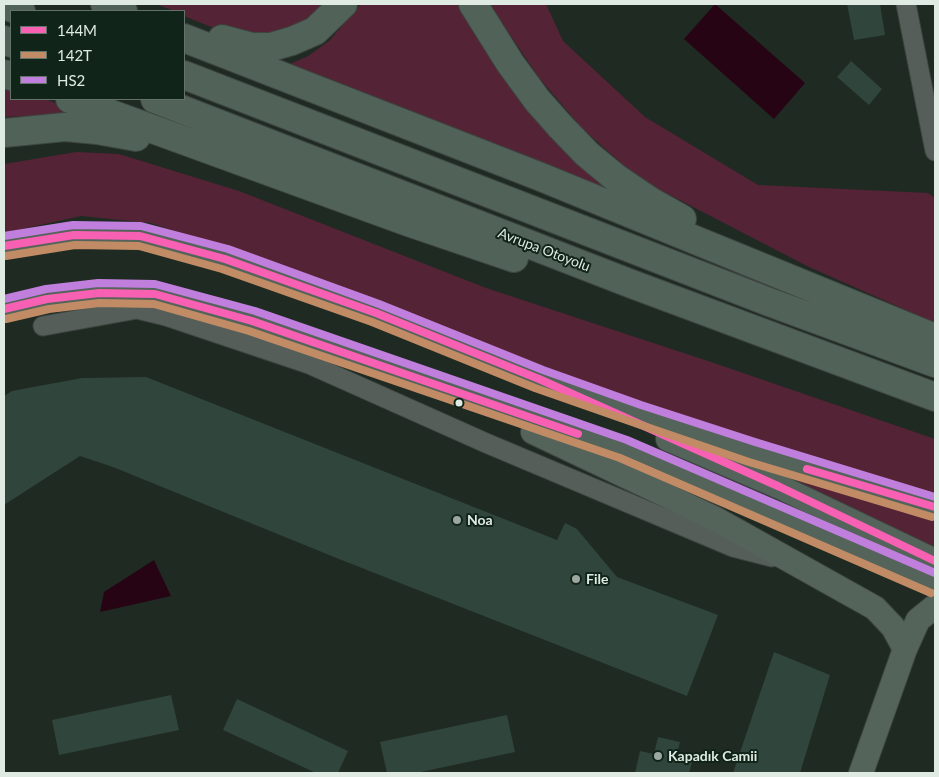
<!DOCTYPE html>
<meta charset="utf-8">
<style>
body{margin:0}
#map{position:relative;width:939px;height:777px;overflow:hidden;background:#1f2a23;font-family:Lato,sans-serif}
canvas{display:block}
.frame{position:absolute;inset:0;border:5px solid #deeae2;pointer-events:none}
.legend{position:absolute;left:10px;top:10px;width:175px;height:90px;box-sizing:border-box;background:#112419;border:1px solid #637369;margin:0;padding:6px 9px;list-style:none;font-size:15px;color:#deeae2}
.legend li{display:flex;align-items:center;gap:10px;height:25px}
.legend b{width:25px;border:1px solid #637369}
</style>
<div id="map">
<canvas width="939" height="777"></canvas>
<div class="frame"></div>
<ul class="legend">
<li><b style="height:6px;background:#f860b3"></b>144M</li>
<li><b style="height:6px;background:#c18c65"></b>142T</li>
<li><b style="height:6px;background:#c07fdc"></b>HS2</li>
</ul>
</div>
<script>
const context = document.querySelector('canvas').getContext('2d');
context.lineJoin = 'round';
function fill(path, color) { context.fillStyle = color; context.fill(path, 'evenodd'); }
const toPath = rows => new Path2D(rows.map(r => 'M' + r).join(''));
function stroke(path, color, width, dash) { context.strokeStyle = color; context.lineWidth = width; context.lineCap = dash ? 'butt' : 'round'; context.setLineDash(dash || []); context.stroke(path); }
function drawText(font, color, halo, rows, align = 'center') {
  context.font = font + ' Lato,sans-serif'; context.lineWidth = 4; context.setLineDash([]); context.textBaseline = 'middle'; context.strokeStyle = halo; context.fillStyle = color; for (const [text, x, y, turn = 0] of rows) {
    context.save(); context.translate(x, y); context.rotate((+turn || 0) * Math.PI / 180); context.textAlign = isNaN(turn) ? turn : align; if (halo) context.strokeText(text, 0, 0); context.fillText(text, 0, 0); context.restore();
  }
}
fill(toPath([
 [156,4,328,4,309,22,251,38,221,31,184,16,184,11,174,11],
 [361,4,461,4,619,195,286,66,308,56,329,41],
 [489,4,546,4,563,41,645,117,758,185,928,193,935,198,935,323,809,267,639,179,583,129,540,79],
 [4,84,11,86,11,99,45,99,82,113,4,117],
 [76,152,119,154,239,191,486,288,714,363,935,439,935,496,718,429,632,400,478,341,345,295,210,243,151,223,81,216,4,233,4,164],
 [743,462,935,520,935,547]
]), '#552336');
fill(toPath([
 [715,4,805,83,774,119,684,39],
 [154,560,171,596,100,612,104,592]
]), '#270414');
fill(toPath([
 [847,4,880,4,885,35,854,40],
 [851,61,882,89,869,105,837,77],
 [146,377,557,540,565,523,577,529,617,577,718,615,687,696,334,557,113,467,80,456,4,505,4,396,12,391,82,378],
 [774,652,830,675,800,773,733,773],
 [171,695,179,730,59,755,52,720],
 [237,699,348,751,338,773,316,773,223,730],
 [507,715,515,752,416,773,387,773,380,742],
 [658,737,680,742,676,758,692,762,689,773,635,773,640,751,654,754]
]), '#30453b');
const minor = toPath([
 [906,4,935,151],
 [43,326,137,309,166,316,309,364,486,443,733,547,772,557]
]);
const major = toPath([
 [4,246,74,235,140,236,225,259,376,313,539,379,638,414,752,452,935,507],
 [4,309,47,299,99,293,155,294,252,321,438,386,624,449,935,584],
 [533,432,714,518,875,608,893,627,905,649,918,620,934,607],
 [668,439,780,487,935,561],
 [861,773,905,649]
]);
const highway = toPath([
 [105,4,123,11],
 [473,4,510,63,537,100,560,126,587,154,616,178,650,201,682,219],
 [4,5,21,11],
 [184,38,541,177,935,338],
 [222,39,252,47,271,47,292,41,315,31,343,4],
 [4,40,11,43],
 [4,74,11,76],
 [184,75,769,302,935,363],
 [70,99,408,222,514,258],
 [155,99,629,283,935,397],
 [4,133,65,127,97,130,136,137]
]);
stroke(minor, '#3c453f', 21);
stroke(major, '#3c453f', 26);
stroke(highway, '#3c453f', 30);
stroke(minor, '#565e59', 19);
stroke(major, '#55645b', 24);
stroke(highway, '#516259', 28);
stroke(toPath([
 [4,246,74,235,140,236,225,259,376,313,539,379,780,487,935,561],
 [4,309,47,299,99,293,155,294,252,321,578,434],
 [807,469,935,507]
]), '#f860b3', 8);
stroke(toPath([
 [6,256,75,245,139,246,222,269,372,322,535,388,635,423,749,462,932,517],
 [6,319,49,309,99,303,154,304,249,331,620,458,931,593]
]), '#c18c65', 8);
stroke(toPath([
 [4,236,73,225,141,226,228,249,379,304,543,370,641,405,755,442,935,497],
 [4,299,46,289,98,283,155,284,255,311,627,440,935,573]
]), '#c07fdc', 8);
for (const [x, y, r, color] of [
 [459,403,4.5,"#deeae2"],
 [457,520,5,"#9ba79f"],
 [576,579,5,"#9ba79f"],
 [658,756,5,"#9ba79f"]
]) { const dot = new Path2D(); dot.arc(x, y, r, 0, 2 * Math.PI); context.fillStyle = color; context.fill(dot); stroke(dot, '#112419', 2); }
drawText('14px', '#deeae2', '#112419', [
 ["Avrupa Otoyolu",544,250,21]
]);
drawText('bold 14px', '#deeae2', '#112419', [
 ["Noa",467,520],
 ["File",586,579],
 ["Kapadık Camii",668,756]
], 'left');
</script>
